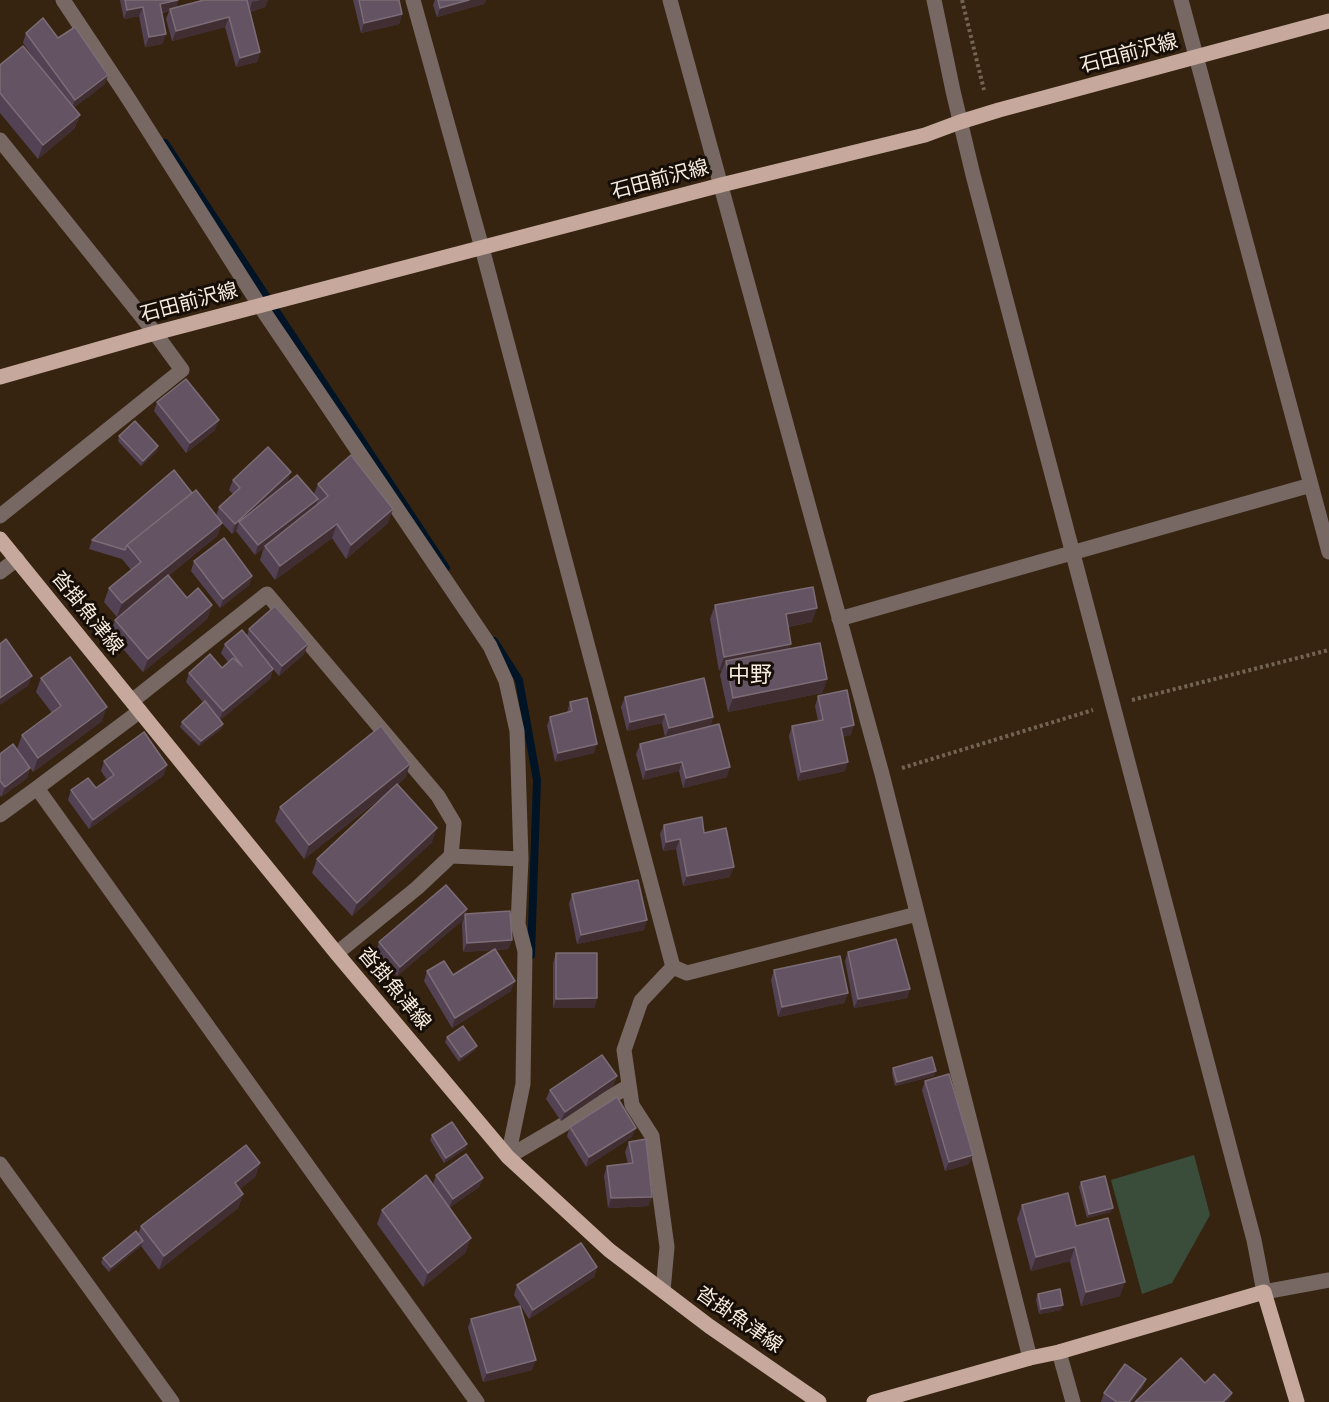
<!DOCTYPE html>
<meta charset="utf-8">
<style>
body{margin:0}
canvas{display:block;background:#362411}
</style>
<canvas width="1329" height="1402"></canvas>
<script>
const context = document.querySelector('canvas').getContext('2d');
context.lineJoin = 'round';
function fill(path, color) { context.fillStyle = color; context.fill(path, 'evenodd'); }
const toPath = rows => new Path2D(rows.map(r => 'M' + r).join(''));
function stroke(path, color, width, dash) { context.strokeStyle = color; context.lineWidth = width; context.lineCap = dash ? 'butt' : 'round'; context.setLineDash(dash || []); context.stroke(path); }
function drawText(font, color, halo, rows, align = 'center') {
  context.font = font + ' Manrope,"Noto Sans JP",sans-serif'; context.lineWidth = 6; context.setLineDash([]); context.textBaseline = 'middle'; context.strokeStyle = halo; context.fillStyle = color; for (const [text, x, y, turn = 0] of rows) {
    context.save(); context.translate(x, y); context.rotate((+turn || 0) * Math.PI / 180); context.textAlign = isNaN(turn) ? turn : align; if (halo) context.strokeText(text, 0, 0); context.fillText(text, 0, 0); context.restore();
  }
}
fill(toPath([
 [1194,1155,1210,1215,1172,1283,1142,1294,1111,1180]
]), '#3a4d3b');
stroke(toPath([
 [165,143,446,568],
 [494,641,519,680,537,780,531,955]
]), '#011426', 8);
stroke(toPath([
 [962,0,984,90],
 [1132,700,1329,650],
 [902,768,1093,710]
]), '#746453', 4, [3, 3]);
stroke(toPath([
 [63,0,128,98,260,306,490,646,506,681,517,731,521,859],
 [413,0,482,248,673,967,641,1001,624,1050,632,1105,652,1136,667,1247,663,1291],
 [670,0,882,774,1030,1358],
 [934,0,953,91,973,175,1254,1240,1264,1292,1329,1280],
 [1181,0,1329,552],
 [0,140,155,333,182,370,0,516],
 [0,572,17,559],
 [839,619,1311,485],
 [132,701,267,594,438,796,454,823,451,856],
 [140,711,37,788,477,1402],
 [0,815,37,788],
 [337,953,417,888,451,856,521,859,518,924,525,951,523,1084,508,1157],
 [673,967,687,973,917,914],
 [508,1157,629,1086],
 [0,1164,172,1402],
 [1059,1352,1073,1402]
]), '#776863', 15);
stroke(toPath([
 [0,377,155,333,721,185,925,135,960,122,999,110,1329,21],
 [0,539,338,955,508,1157,609,1250,709,1326,819,1402],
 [874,1402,1030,1358,1059,1352,1264,1292,1297,1402]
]), '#c6a89d', 15);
fill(toPath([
 [120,0,178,0,176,7,204,0,268,0,265,7,250,12,260,52,257,62,236,67,225,27,172,41,166,19,169,11,162,13,166,34,162,44,145,47,139,16,124,19],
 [353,0,399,0,402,14,399,24,361,33],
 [435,0,486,0,484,4,437,17,433,5],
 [26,33,58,38,105,84,73,108,80,115,74,129,38,159,0,113,0,65,43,71,23,43],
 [157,402,215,430,186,453,154,411],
 [119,436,158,446,157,451,141,466,118,441],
 [233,480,288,481,275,493,314,494,318,484,388,523,346,559,332,538,275,580,260,560,264,547,255,555,236,531,237,530,232,534,222,523,217,536,168,576,187,598,212,605,207,619,143,672,110,634,115,620,155,586,117,617,104,602,109,588,131,570,122,559,89,549,92,540,192,493,216,516,219,507,233,494,229,490],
 [194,561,252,576,249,585,220,608,191,571],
 [715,605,812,622,788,627,790,648,827,679,822,693,728,712,720,675,722,670,719,671,710,619],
 [249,629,308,644,304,654,279,676,273,669,270,679,220,720,223,724,221,729,199,746,180,727,182,722,203,702,186,682,189,673,222,668,228,662,221,653,225,644,247,636],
 [41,678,102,721,33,772,17,749,22,735,52,713,36,692],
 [818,696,851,735,843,736,845,771,798,781,789,736,792,726,818,721,815,706],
 [625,697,713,717,710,727,665,737,662,723,627,731,621,707],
 [570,702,594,753,555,762,547,726,550,717,567,713],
 [640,744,727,777,683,788,679,771,643,780,636,754],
 [0,754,30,768,27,778,1,797,0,795],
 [104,761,164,775,89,829,68,800,71,790,96,788,107,780,101,771],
 [410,764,405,778,397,785,432,842,352,916,312,873,317,859,392,789,304,859,275,821,280,807],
 [664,825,730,877,683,886,676,849,663,851,660,834],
 [572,894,644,930,577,944,569,904],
 [466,914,512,940,508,949,495,950,511,991,452,1028,424,981,427,971,453,975,492,950,463,952,462,923,464,919,397,976,376,952,379,942],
 [848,952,910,989,907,998,854,1008,845,961],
 [556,953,597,998,594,1008,553,1008,553,963],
 [774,970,848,993,844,1003,778,1017,771,980],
 [447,1037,477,1046,475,1050,459,1062,445,1042],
 [893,1068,934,1076,895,1086,892,1073],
 [617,1076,613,1086,561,1121,546,1099,550,1090],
 [925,1081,969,1164,945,1171,922,1090],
 [570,1127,632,1137,586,1167,567,1136],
 [432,1135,467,1144,465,1149,444,1163,430,1140],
 [629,1142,652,1197,648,1206,608,1208,604,1176,607,1166,628,1164,625,1152],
 [260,1163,255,1177,239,1189,243,1194,238,1208,159,1270,141,1246,109,1272,101,1263,103,1258,138,1234,141,1226],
 [436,1175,483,1178,479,1187,449,1208,466,1252,423,1287,377,1224,382,1210,433,1184],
 [1081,1182,1111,1212,1087,1218,1079,1187],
 [1022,1205,1076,1226,1120,1296,1081,1306,1070,1261,1031,1271,1017,1219],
 [597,1267,594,1277,529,1319,514,1295,517,1285],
 [1038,1294,1061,1310,1039,1314,1036,1299],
 [471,1319,532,1370,483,1382,468,1328],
 [1146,1379,1142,1388,1132,1402,1101,1402,1104,1393]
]), '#524254');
fill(toPath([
 [178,0,175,10,170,9,169,11,157,13,160,4],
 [261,0,268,0,265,7,249,12,252,2],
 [469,0,486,0,484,4,437,17,440,8],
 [143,7,139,16,124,19,127,10],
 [402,14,399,24,361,33,364,23],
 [229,17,225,27,172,41,176,31],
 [166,34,162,44,145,47,149,37],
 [260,52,257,62,236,67,240,58],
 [108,75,105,84,71,110,75,100],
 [80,115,74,129,38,159,43,145],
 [219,420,215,430,186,453,190,443],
 [158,446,157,451,141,466,143,461],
 [291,472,288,481,241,525,239,522,237,530,232,534,235,524],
 [318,499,315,509,255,555,258,545],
 [393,509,388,523,346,559,351,545],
 [222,523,217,536,117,617,122,603],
 [337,524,332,538,275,580,280,566],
 [252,576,249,585,220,608,223,599],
 [212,605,207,619,143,672,148,659],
 [817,608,812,622,781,628,786,614],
 [308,644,304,654,279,676,282,666],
 [791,644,786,658,726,661,722,670,719,671,724,657],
 [273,669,270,679,219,721,223,711],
 [32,676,28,686,0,705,0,698],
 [827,679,822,693,728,712,733,698],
 [107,707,102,721,33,772,38,758],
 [665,714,662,723,627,731,630,722],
 [713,717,710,727,665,737,669,728],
 [223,724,221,729,199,746,201,741],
 [854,725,851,735,838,738,841,728],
 [597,744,594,753,555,762,558,753],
 [682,762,679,771,643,780,646,770],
 [848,762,845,771,798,781,801,772],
 [410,764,405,778,304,859,309,845],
 [167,765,164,775,89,829,93,820],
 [730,767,727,777,683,788,686,778],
 [30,768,27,778,1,797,5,787],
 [437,828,432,842,352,916,357,903],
 [680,839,676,849,663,851,666,842],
 [734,867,730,877,683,886,687,876],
 [467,909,464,919,397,976,400,967],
 [647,920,644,930,577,944,581,935],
 [512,940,508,949,463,952,467,943],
 [515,981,511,991,452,1028,455,1018],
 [910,989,907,998,854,1008,858,999],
 [848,993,844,1003,778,1017,782,1007],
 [597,998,594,1008,553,1008,556,999],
 [477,1046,475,1050,459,1062,461,1057],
 [936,1071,934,1076,895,1086,897,1082],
 [617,1076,613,1086,561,1121,565,1112],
 [636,1128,632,1137,586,1167,589,1157],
 [467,1144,465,1149,444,1163,446,1158],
 [973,1155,969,1164,945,1171,949,1162],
 [260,1163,255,1177,230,1197,235,1183],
 [483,1178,479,1187,449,1208,453,1199],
 [243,1194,238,1208,159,1270,164,1256],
 [652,1197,648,1206,608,1208,611,1198],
 [1113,1208,1111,1212,1087,1218,1089,1214],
 [471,1238,466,1252,423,1287,428,1273],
 [143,1241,141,1246,109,1272,111,1267],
 [1075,1247,1070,1261,1031,1271,1036,1257],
 [597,1267,594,1277,529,1319,533,1310],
 [1125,1282,1120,1296,1081,1306,1086,1292],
 [1063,1305,1061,1310,1039,1314,1041,1309],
 [536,1360,532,1370,483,1382,487,1373],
 [1146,1379,1142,1388,1132,1402,1129,1402],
 [1232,1393,1229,1402,1223,1402]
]), '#402e33');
const building = toPath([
 [125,0,178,0,160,4,166,34,149,37,143,7,127,10,125,0],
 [204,0,247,0,260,52,240,58,229,17,176,31,170,9,204,0],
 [359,0,399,0,402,14,364,23,359,0],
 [438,0,469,0,440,8,438,0],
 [43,18,58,38,75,27,108,75,75,100,26,33,43,18],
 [23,46,80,115,43,145,0,93,0,65,23,46],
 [186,379,219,420,190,443,157,402,186,379],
 [135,421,158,446,143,461,119,436,135,421],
 [268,447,291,472,235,524,219,507,240,488,233,480,268,447],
 [351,455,393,509,351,545,337,524,280,566,265,546,328,496,318,484,351,455],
 [174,470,192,493,127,545,125,550,92,540,174,470],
 [297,475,318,499,258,545,239,522,297,475],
 [196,490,222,523,122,603,109,588,141,562,127,545,196,490],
 [224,538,252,576,223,599,194,561,224,538],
 [168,575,187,598,198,588,212,605,148,659,115,620,168,575],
 [813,587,817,608,786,614,791,644,724,657,715,605,813,587],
 [275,606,308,644,282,666,249,629,275,606],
 [242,630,273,669,223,711,189,673,210,654,222,668,233,658,242,666,225,644,242,630],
 [6,639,32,676,0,698,0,644,6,639],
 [820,643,827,679,733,698,726,661,820,643],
 [70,657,107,707,38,758,22,735,61,706,41,678,70,657],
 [704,678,713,717,669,728,665,714,630,722,625,697,704,678],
 [847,690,854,725,841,728,848,762,801,772,792,726,823,720,818,696,847,690],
 [587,698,597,744,558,753,550,717,572,711,570,702,587,698],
 [205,701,223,724,201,741,182,722,205,701],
 [719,724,730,767,686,778,682,762,646,770,640,744,719,724],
 [381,726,410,764,309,845,280,807,381,726],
 [144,732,167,765,93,820,71,790,88,778,96,788,114,775,104,761,144,732],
 [13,744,30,768,5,787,0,781,0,754,13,744],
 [397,784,437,828,357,903,317,859,397,784],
 [702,817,704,833,726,828,734,867,687,876,680,839,666,842,664,825,702,817],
 [638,880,647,920,581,935,572,894,638,880],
 [446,885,467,909,400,967,379,942,446,885],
 [510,911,512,940,467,943,465,914,510,911],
 [896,939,910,989,858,999,848,952,896,939],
 [495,949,515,981,455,1018,427,971,444,961,453,975,495,949],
 [556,953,597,953,597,998,556,999,556,953],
 [840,956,848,993,782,1007,774,970,840,956],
 [463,1026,477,1046,461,1057,447,1037,463,1026],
 [602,1055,617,1076,565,1112,550,1090,602,1055],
 [932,1057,936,1071,897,1082,893,1068,932,1057],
 [949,1074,973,1155,949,1162,925,1081,949,1074],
 [617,1097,636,1128,589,1157,570,1127,617,1097],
 [452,1122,467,1144,446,1158,432,1135,452,1122],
 [646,1139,652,1197,611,1198,607,1166,633,1163,629,1142,646,1139],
 [246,1145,260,1163,235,1183,243,1194,164,1256,141,1226,246,1145],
 [466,1154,483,1178,453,1199,436,1175,466,1154],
 [426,1175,471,1238,428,1273,382,1210,426,1175],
 [1105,1176,1113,1208,1089,1214,1081,1182,1105,1176],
 [1068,1193,1076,1226,1108,1218,1125,1282,1086,1292,1075,1247,1036,1257,1022,1205,1068,1193],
 [136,1231,143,1241,111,1267,103,1258,136,1231],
 [581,1243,597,1267,533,1310,517,1285,581,1243],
 [1060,1289,1063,1305,1041,1309,1038,1294,1060,1289],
 [520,1306,536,1360,487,1373,471,1319,520,1306],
 [1181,1358,1205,1383,1214,1374,1232,1393,1223,1402,1135,1402,1181,1358],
 [1125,1364,1146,1379,1129,1402,1117,1402,1104,1393,1125,1364]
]);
fill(building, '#645463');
stroke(building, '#7b6c76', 1.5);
drawText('20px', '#f8ece0', '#170f07', [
 ["石田前沢線",1129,54,-15],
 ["石田前沢線",660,180,-15],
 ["石田前沢線",189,303,-15],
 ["沓掛魚津線",87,613,51],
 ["沓掛魚津線",394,989,50],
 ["沓掛魚津線",739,1320,35]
]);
drawText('22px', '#f8ece0', '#170f07', [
 ["中野",750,676]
]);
</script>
